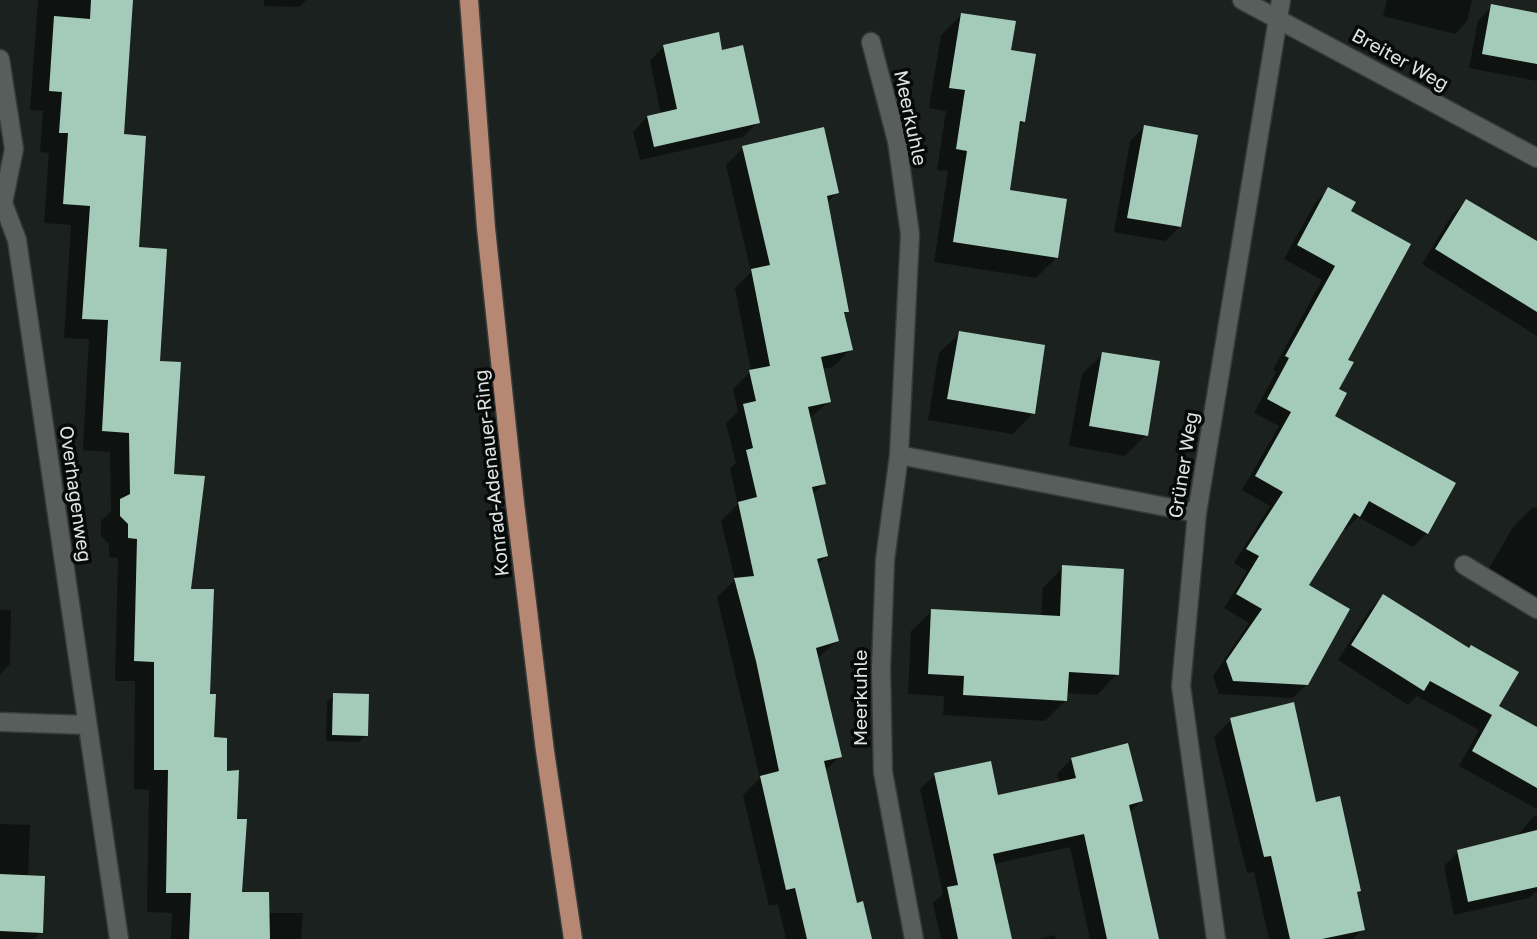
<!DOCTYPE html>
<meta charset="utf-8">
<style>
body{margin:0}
canvas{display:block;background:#1b211e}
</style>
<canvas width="1537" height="939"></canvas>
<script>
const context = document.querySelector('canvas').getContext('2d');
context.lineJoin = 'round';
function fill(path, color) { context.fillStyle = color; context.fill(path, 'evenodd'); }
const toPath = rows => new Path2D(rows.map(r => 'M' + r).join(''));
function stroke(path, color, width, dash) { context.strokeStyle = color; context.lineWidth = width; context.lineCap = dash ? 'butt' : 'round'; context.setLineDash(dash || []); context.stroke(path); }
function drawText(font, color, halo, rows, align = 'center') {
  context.font = font + ' "Golos Text",sans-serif'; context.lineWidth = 7; context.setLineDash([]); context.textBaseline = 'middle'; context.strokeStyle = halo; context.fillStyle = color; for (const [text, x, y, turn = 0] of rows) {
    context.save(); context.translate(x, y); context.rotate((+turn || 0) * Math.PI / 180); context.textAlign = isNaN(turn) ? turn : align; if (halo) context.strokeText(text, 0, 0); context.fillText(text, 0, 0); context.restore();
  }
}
fill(toPath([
 [38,0,95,0,122,136,213,739,225,773,235,820,240,894,268,913,303,913,301,939,171,939,172,913,147,912,149,790,134,789,135,681,115,681,118,558,109,557,109,544,101,536,101,521,111,511,110,452,83,450,89,339,64,338,71,225,44,223,49,153,40,152,43,111,30,110],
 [264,0,306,0,299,7,264,6],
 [1387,0,1472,0,1467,21,1455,34,1383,16],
 [1492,6,1537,14,1537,81,1469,68,1478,21],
 [961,15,1010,51,1024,121,1018,128,1008,191,1057,257,1036,278,934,262,948,171,937,170,946,111,929,108,941,35],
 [664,46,721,52,758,122,743,137,640,160,633,132,647,117,661,114,650,61],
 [1144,127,1180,227,1165,241,1114,232,1130,141],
 [743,148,837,192,827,203,847,311,843,315,851,349,833,367,822,369,829,401,809,419,824,484,812,495,826,556,817,565,837,641,817,659,840,756,824,772,855,905,870,939,786,939,778,904,769,906,743,795,760,778,717,597,735,580,721,521,738,504,730,469,736,463,726,423,738,412,733,389,751,371,735,288,751,272,726,165],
 [1329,189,1349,212,1346,360,1332,417,1427,533,1413,547,1358,517,1345,530,1342,528,1306,586,1307,684,1293,698,1219,694,1213,676,1249,623,1224,608,1247,571,1234,563,1270,506,1242,490,1279,426,1254,413,1276,372,1273,370,1322,280,1284,259,1315,203],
 [1466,201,1537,249,1537,336,1422,264,1452,215],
 [960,333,1033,413,1013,434,928,420,939,353],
 [1103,354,1146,435,1125,456,1069,446,1082,374],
 [1533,507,1537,509,1537,606,1485,575,1513,527],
 [1063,567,1117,674,1097,695,1066,693,1066,700,1045,721,943,715,944,696,908,694,911,631,932,611,1041,616,1043,588],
 [1383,596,1497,706,1537,729,1537,809,1459,766,1479,730,1417,696,1408,705,1338,660,1369,611],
 [0,610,11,610,10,664,0,674],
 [334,695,366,735,359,742,326,741,327,702],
 [1231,720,1314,804,1359,890,1355,894,1363,929,1353,939,1269,939,1254,872,1247,873,1214,737],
 [1071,759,1141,801,1129,813,1155,939,1090,939,1070,847,994,864,1011,939,941,939,933,903,943,894,920,789,935,775,996,797,1060,783,1057,774],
 [1534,816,1537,817,1537,891,1529,898,1454,915,1444,866,1458,852,1516,837],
 [0,824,30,825,28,877,41,932,34,939,0,939],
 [1055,935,1056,939,1040,939]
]), '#0007');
fill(toPath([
 [91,0,133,0,124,134,146,136,139,247,167,249,160,361,181,362,174,474,205,476,191,589,214,589,210,694,216,694,214,737,227,738,227,771,239,770,237,819,247,819,242,892,269,892,270,939,189,939,191,893,166,893,168,770,154,770,154,662,134,661,137,539,128,538,128,524,120,516,120,499,130,494,129,433,102,431,108,320,82,319,90,206,63,204,68,133,59,133,62,92,49,91,54,16,90,19],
 [1491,4,1537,13,1537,64,1482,54],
 [961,13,1016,21,1011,50,1036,54,1025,122,1020,121,1010,190,1067,199,1058,258,953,242,967,151,956,149,965,90,949,88],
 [719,32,722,50,743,45,760,123,654,147,647,116,677,109,663,45],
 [1144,125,1198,135,1181,227,1127,218],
 [824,127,839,193,827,196,849,312,844,312,853,350,821,357,831,402,808,407,826,484,812,487,828,556,817,559,839,641,816,648,842,757,824,761,857,903,863,901,872,939,807,939,795,888,786,890,760,776,779,771,756,661,734,578,754,576,738,502,757,497,746,450,753,448,743,404,756,401,749,370,770,366,751,269,770,265,742,146],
 [1328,187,1356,202,1351,211,1411,244,1348,360,1354,362,1339,389,1347,393,1335,416,1456,483,1428,534,1369,501,1360,517,1354,513,1309,585,1350,609,1308,685,1233,681,1226,661,1262,609,1236,594,1259,556,1246,549,1283,492,1255,476,1291,412,1267,399,1289,358,1285,356,1335,266,1297,245],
 [1466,199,1537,241,1537,312,1435,249],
 [959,331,1045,345,1035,414,947,399],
 [1102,352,1160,361,1148,436,1089,426],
 [1062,565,1124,569,1119,675,1069,672,1067,701,963,695,964,676,928,674,931,609,1060,616],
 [1383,594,1469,648,1471,645,1519,672,1499,706,1537,727,1537,788,1472,751,1492,715,1430,681,1424,691,1351,645],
 [333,693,369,694,368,736,332,735],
 [1294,702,1316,802,1340,796,1361,891,1357,892,1365,930,1322,939,1290,939,1271,856,1264,857,1230,718],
 [1128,743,1143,801,1129,805,1159,939,1107,939,1084,834,993,854,1012,939,958,939,947,887,958,885,934,773,991,761,998,795,1076,778,1071,758],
 [1537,830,1537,887,1468,902,1457,850],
 [0,874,45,876,43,933,0,931]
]), '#a4caba');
const minor = toPath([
 [1242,0,1537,158],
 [871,42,897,141,910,234,899,455,885,560,881,669,883,772,914,939],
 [0,59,14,149,3,203,17,240,119,939],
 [899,455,1197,513],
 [1464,565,1537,609],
 [0,722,87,725],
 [1216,939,1181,686,1197,513,1281,0]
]);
const primary = toPath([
 [469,0,486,228,515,503,545,751,573,939]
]);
stroke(minor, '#363a38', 21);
stroke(primary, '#363a38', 21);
stroke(minor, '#575e5b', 18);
stroke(primary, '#b68773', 18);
drawText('19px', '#e1e5e3', '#070a09', [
 ["Breiter Weg",1400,60,29],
 ["Meerkuhle",910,118,78],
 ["Grüner Weg",1184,465,-81],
 ["Konrad-Adenauer-Ring",492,473,-96],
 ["Overhagenweg",75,494,82],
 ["Meerkuhle",861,698,-90]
]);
</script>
